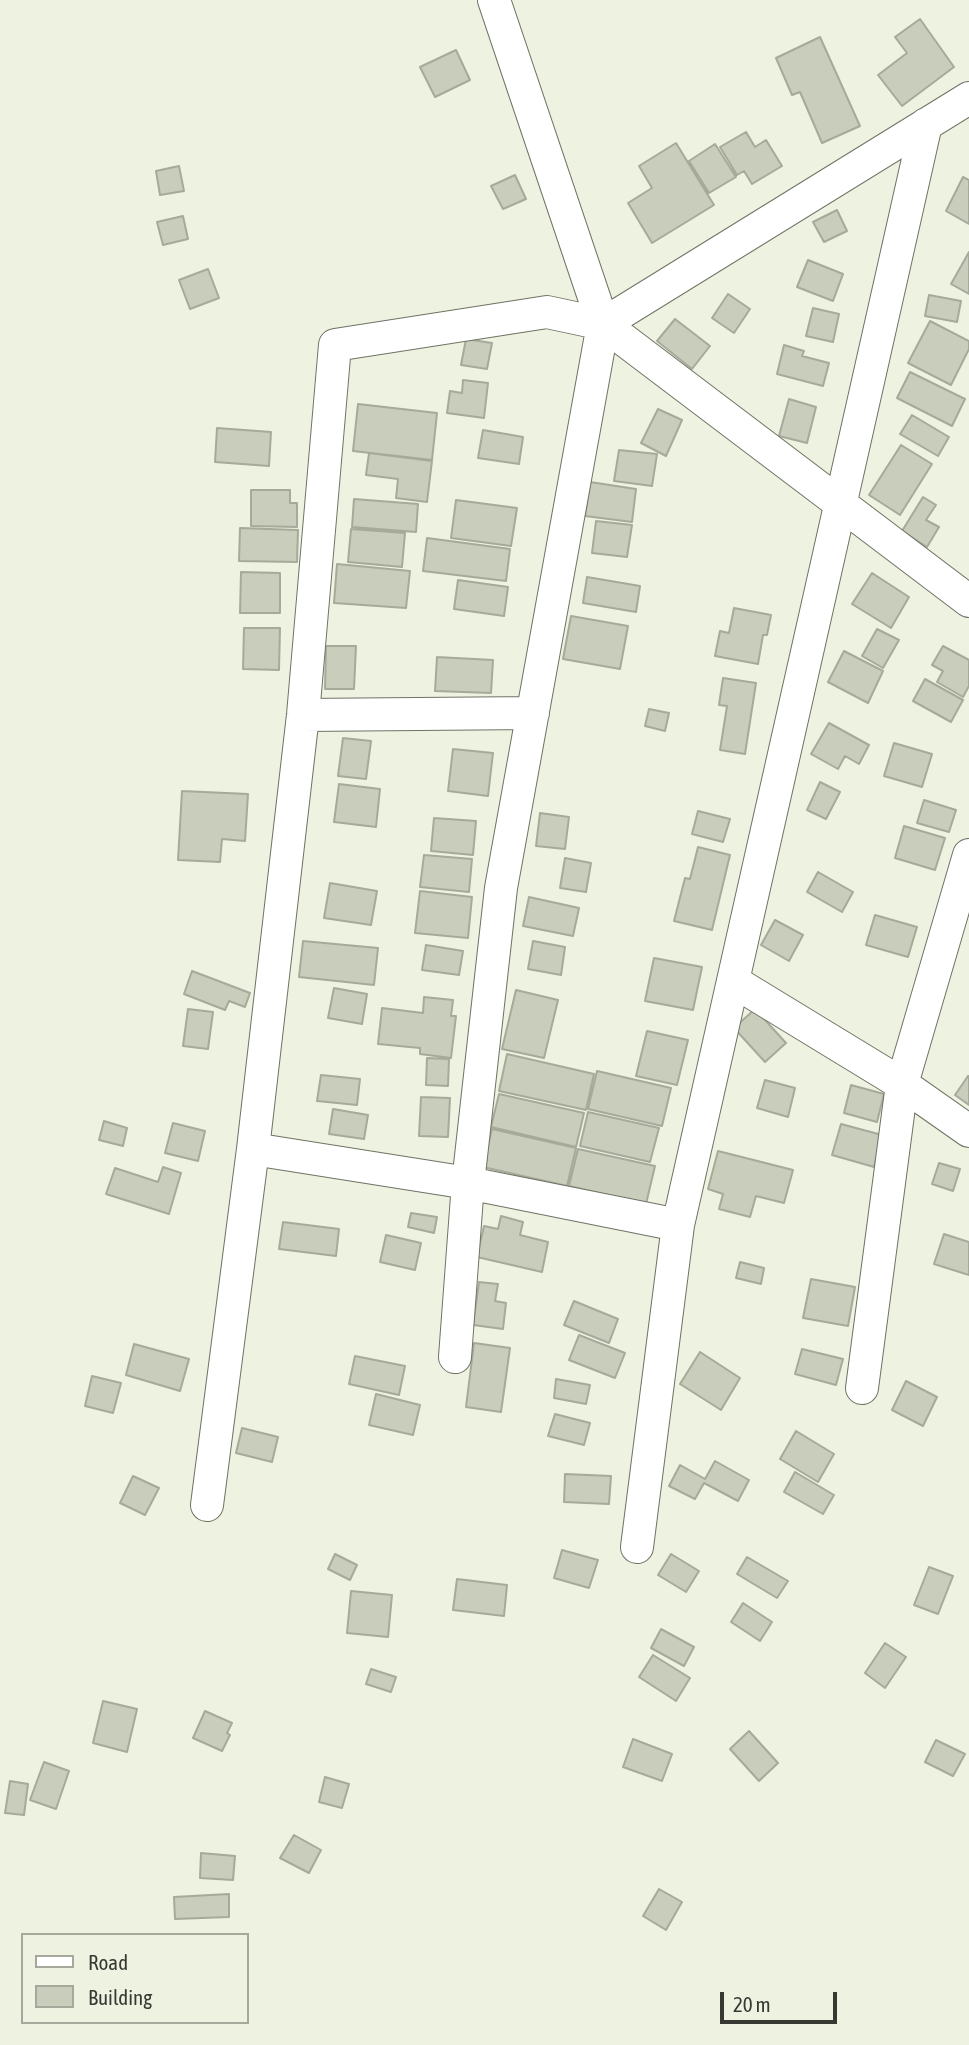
<!DOCTYPE html>
<style>
body{margin:0}
#map{position:relative;width:969px;height:2045px;overflow:hidden;background:#eef2e1;font-family:"Asap Condensed",sans-serif}
canvas{display:block}
.legend{position:absolute;left:21px;top:1933px;width:228px;height:91px;box-sizing:border-box;background:#eef2e1;border:2px solid #a5a89b;margin:0;padding:9px 12px;list-style:none;font-size:21px;color:#373832}
.legend li{display:flex;align-items:center;gap:14px;height:35px}
.legend b{width:35px;border:2px solid #a5a89b}
.scale{position:absolute;left:720px;top:1992px;width:117px;height:32px;box-sizing:border-box;border:4px solid #373832;border-top:0;padding-left:9px;font-size:21px;line-height:24px;white-space:nowrap;color:#373832;-webkit-text-stroke:5px #eef2e1;paint-order:stroke}
</style>
<div id="map">
<canvas width="969" height="2045"></canvas>
<ul class="legend">
<li><b style="height:9px;background:#fff"></b>Road</li>
<li><b style="height:19px;background:#c8cdbc"></b>Building</li>
</ul>
<div class="scale">20 m</div>
</div>
<script>
const context = document.querySelector('canvas').getContext('2d');
context.lineJoin = 'round';
function fill(path, color) { context.fillStyle = color; context.fill(path, 'evenodd'); }
const toPath = rows => new Path2D(rows.map(r => 'M' + r).join(''));
function stroke(path, color, width, dash) { context.strokeStyle = color; context.lineWidth = width; context.lineCap = dash ? 'butt' : 'round'; context.setLineDash(dash || []); context.stroke(path); }
const building = toPath([
 [920,19,954,67,902,106,878,75,907,53,895,37,920,19],
 [820,37,860,126,822,143,800,92,792,95,776,58,820,37],
 [456,50,470,80,435,97,420,67,456,50],
 [746,132,755,147,766,140,782,166,752,184,744,171,737,175,720,147,746,132],
 [676,143,714,205,652,243,628,203,652,188,639,166,676,143],
 [715,144,736,177,709,193,689,161,715,144],
 [179,166,184,191,160,195,156,171,179,166],
 [515,175,526,199,503,209,491,186,515,175],
 [963,177,969,180,969,224,946,211,963,177],
 [837,210,847,231,824,242,813,222,837,210],
 [183,216,188,239,163,245,157,222,183,216],
 [969,252,969,294,951,284,969,252],
 [808,260,843,274,833,301,797,287,808,260],
 [208,269,219,298,190,309,179,280,208,269],
 [728,294,750,309,734,333,712,318,728,294],
 [929,295,961,301,957,322,925,316,929,295],
 [813,308,839,314,833,342,806,336,813,308],
 [675,319,710,346,692,369,657,341,675,319],
 [930,321,969,341,969,349,951,385,908,363,930,321],
 [466,339,492,343,487,369,461,365,466,339],
 [784,345,804,351,802,356,829,363,823,386,777,374,784,345],
 [910,372,965,399,952,426,897,398,910,372],
 [463,380,488,383,484,418,447,413,450,391,462,393,463,380],
 [789,399,816,407,807,443,779,436,789,399],
 [358,404,437,413,432,460,353,451,358,404],
 [658,409,682,420,666,456,641,443,658,409],
 [912,415,949,437,938,456,900,434,912,415],
 [217,428,271,432,269,466,215,462,217,428],
 [483,430,523,437,519,464,478,458,483,430],
 [901,445,932,464,900,515,869,495,901,445],
 [619,450,657,454,652,486,614,481,619,450],
 [369,453,432,461,427,502,396,498,398,479,366,475,369,453],
 [590,482,636,489,632,522,585,516,590,482],
 [251,490,290,490,290,503,297,503,297,527,251,526,251,490],
 [923,497,936,505,926,520,939,527,927,547,902,531,923,497],
 [354,499,418,504,416,532,352,527,354,499],
 [456,500,517,508,511,546,451,538,456,500],
 [596,521,632,525,627,557,592,553,596,521],
 [240,528,298,530,297,562,239,561,240,528],
 [351,529,405,533,402,567,348,562,351,529],
 [427,538,510,549,506,581,423,571,427,538],
 [337,564,410,571,406,608,334,603,337,564],
 [241,572,280,573,280,613,240,613,241,572],
 [872,573,909,597,891,628,852,604,872,573],
 [587,577,640,586,636,612,583,603,587,577],
 [458,580,508,587,504,616,454,609,458,580],
 [734,608,771,615,767,635,763,635,758,664,715,656,720,631,729,633,734,608],
 [571,616,628,626,620,669,563,659,571,616],
 [244,628,280,628,279,670,243,669,244,628],
 [877,629,899,640,883,668,862,656,877,629],
 [326,646,356,646,354,689,325,689,326,646],
 [943,646,969,660,969,686,963,697,937,682,943,671,932,665,943,646],
 [844,651,883,671,868,703,828,682,844,651],
 [437,657,493,660,491,693,435,691,437,657],
 [723,678,756,683,745,754,720,750,727,706,719,705,723,678],
 [925,679,963,700,951,722,913,701,925,679],
 [649,709,669,713,665,731,645,726,649,709],
 [829,723,869,745,859,764,845,756,838,769,811,754,829,723],
 [343,738,371,741,366,779,338,776,343,738],
 [894,743,932,754,922,787,884,776,894,743],
 [453,749,493,753,488,796,448,791,453,749],
 [820,782,840,792,826,819,807,810,820,782],
 [339,784,380,789,376,827,334,822,339,784],
 [182,791,248,794,245,841,222,839,220,862,178,860,182,791],
 [924,800,956,810,949,832,917,823,924,800],
 [698,811,730,819,723,842,692,834,698,811],
 [540,813,569,817,565,849,536,846,540,813],
 [434,818,476,821,473,855,431,851,434,818],
 [904,826,945,838,935,870,895,858,904,826],
 [698,847,730,855,712,930,674,921,685,878,690,879,698,847],
 [424,855,472,859,469,892,420,887,424,855],
 [565,858,591,863,586,892,560,888,565,858],
 [818,872,853,892,842,912,807,892,818,872],
 [330,883,377,891,371,925,324,918,330,883],
 [420,891,472,897,468,938,415,933,420,891],
 [529,897,579,908,573,936,523,926,529,897],
 [875,915,917,927,908,957,866,945,875,915],
 [775,920,803,935,789,961,761,945,775,920],
 [303,941,378,948,374,985,299,977,303,941],
 [533,941,565,947,561,975,528,969,533,941],
 [426,945,463,951,459,975,422,970,426,945],
 [654,958,702,967,693,1010,645,1001,654,958],
 [192,971,250,993,245,1007,229,1001,225,1010,184,994,192,971],
 [334,988,367,994,362,1024,328,1018,334,988],
 [516,990,558,1000,544,1058,502,1049,516,990],
 [424,997,453,1000,451,1016,456,1016,451,1058,420,1054,420,1048,378,1044,382,1008,423,1013,424,997],
 [188,1009,213,1012,208,1049,183,1046,188,1009],
 [755,1009,786,1043,765,1062,734,1028,755,1009],
 [647,1031,688,1040,677,1085,636,1076,647,1031],
 [507,1054,594,1074,586,1110,499,1091,507,1054],
 [427,1058,449,1059,448,1086,426,1085,427,1058],
 [597,1071,671,1088,662,1126,588,1109,597,1071],
 [321,1075,360,1079,357,1105,317,1101,321,1075],
 [968,1076,969,1076,969,1105,955,1095,968,1076],
 [765,1080,795,1088,788,1117,757,1108,765,1080],
 [851,1085,884,1094,877,1122,844,1113,851,1085],
 [499,1094,584,1113,576,1147,491,1127,499,1094],
 [421,1097,450,1098,448,1137,419,1136,421,1097],
 [333,1109,368,1115,364,1139,329,1134,333,1109],
 [588,1112,659,1128,650,1162,580,1146,588,1112],
 [104,1121,127,1128,123,1146,99,1140,104,1121],
 [173,1123,205,1131,198,1161,165,1153,173,1123],
 [841,1124,882,1135,874,1167,832,1155,841,1124],
 [492,1129,576,1148,567,1186,483,1167,492,1129],
 [578,1149,655,1166,646,1204,569,1186,578,1149],
 [718,1151,793,1170,784,1203,756,1196,750,1217,719,1209,723,1194,708,1189,718,1151],
 [939,1163,960,1169,953,1191,932,1184,939,1163],
 [163,1167,181,1173,169,1214,106,1194,115,1168,158,1182,163,1167],
 [411,1213,437,1217,434,1233,408,1227,411,1213],
 [501,1216,523,1222,520,1235,548,1242,542,1272,477,1257,484,1226,498,1229,501,1216],
 [283,1222,339,1229,336,1256,279,1249,283,1222],
 [944,1234,969,1242,969,1275,934,1264,944,1234],
 [386,1235,421,1243,415,1270,380,1262,386,1235],
 [740,1262,764,1268,761,1284,736,1278,740,1262],
 [811,1279,855,1287,848,1326,803,1318,811,1279],
 [479,1282,498,1284,495,1301,506,1303,503,1329,473,1325,479,1282],
 [574,1301,618,1319,609,1343,564,1325,574,1301],
 [579,1335,625,1353,615,1378,569,1360,579,1335],
 [474,1343,510,1348,501,1412,466,1407,474,1343],
 [134,1344,189,1359,180,1391,126,1375,134,1344],
 [802,1349,843,1359,836,1385,795,1374,802,1349],
 [700,1352,740,1378,721,1410,680,1384,700,1352],
 [355,1356,405,1366,399,1395,349,1384,355,1356],
 [92,1376,121,1383,113,1413,85,1406,92,1376],
 [556,1379,590,1385,586,1404,554,1398,556,1379],
 [906,1381,937,1397,923,1426,892,1410,906,1381],
 [376,1394,420,1405,413,1435,369,1425,376,1394],
 [555,1414,590,1423,584,1445,548,1436,555,1414],
 [242,1428,278,1437,272,1462,236,1453,242,1428],
 [796,1431,834,1454,818,1482,780,1459,796,1431],
 [715,1461,749,1480,738,1501,704,1483,695,1499,669,1486,680,1465,705,1479,715,1461],
 [795,1472,834,1495,823,1514,784,1492,795,1472],
 [565,1474,611,1476,609,1504,564,1502,565,1474],
 [133,1476,159,1488,145,1515,120,1503,133,1476],
 [562,1550,598,1560,589,1588,554,1578,562,1550],
 [335,1554,357,1565,350,1580,328,1569,335,1554],
 [671,1554,699,1571,686,1592,658,1575,671,1554],
 [747,1557,788,1581,777,1598,737,1574,747,1557],
 [929,1567,953,1576,938,1614,914,1605,929,1567],
 [457,1579,507,1585,504,1616,453,1610,457,1579],
 [351,1591,392,1595,388,1637,347,1633,351,1591],
 [743,1603,772,1622,760,1641,731,1622,743,1603],
 [661,1629,694,1647,684,1666,651,1648,661,1629],
 [885,1643,906,1657,885,1688,865,1673,885,1643],
 [653,1655,690,1678,676,1701,639,1677,653,1655],
 [371,1669,396,1677,391,1692,366,1684,371,1669],
 [103,1701,137,1709,127,1752,93,1743,103,1701],
 [205,1711,232,1723,227,1733,230,1735,222,1751,193,1738,205,1711],
 [749,1731,778,1763,759,1781,730,1749,749,1731],
 [633,1739,672,1754,662,1781,623,1767,633,1739],
 [936,1740,965,1754,953,1776,925,1762,936,1740],
 [44,1762,69,1771,56,1809,30,1800,44,1762],
 [325,1777,349,1784,342,1808,319,1802,325,1777],
 [10,1781,28,1784,24,1815,5,1813,10,1781],
 [294,1835,321,1850,309,1873,280,1858,294,1835],
 [201,1853,235,1856,233,1880,200,1878,201,1853],
 [659,1889,682,1902,666,1930,643,1916,659,1889],
 [229,1894,229,1917,175,1919,174,1897,229,1894]
]);
fill(building, '#c8cdbc');
stroke(building, '#a6aa9a', 2);
const street = toPath([
 [969,98,603,324,969,601],
 [303,715,533,713],
 [733,981,902,1084,969,1131],
 [253,1149,468,1183,678,1225],
 [455,1357,468,1183,501,888,603,324,494,0],
 [862,1388,902,1084,969,855],
 [207,1505,253,1149,303,715,335,345,547,312,603,324],
 [637,1547,678,1225,926,124]
]);
stroke(street, '#6f7364', 34);
stroke(street, '#fff', 32);
</script>
